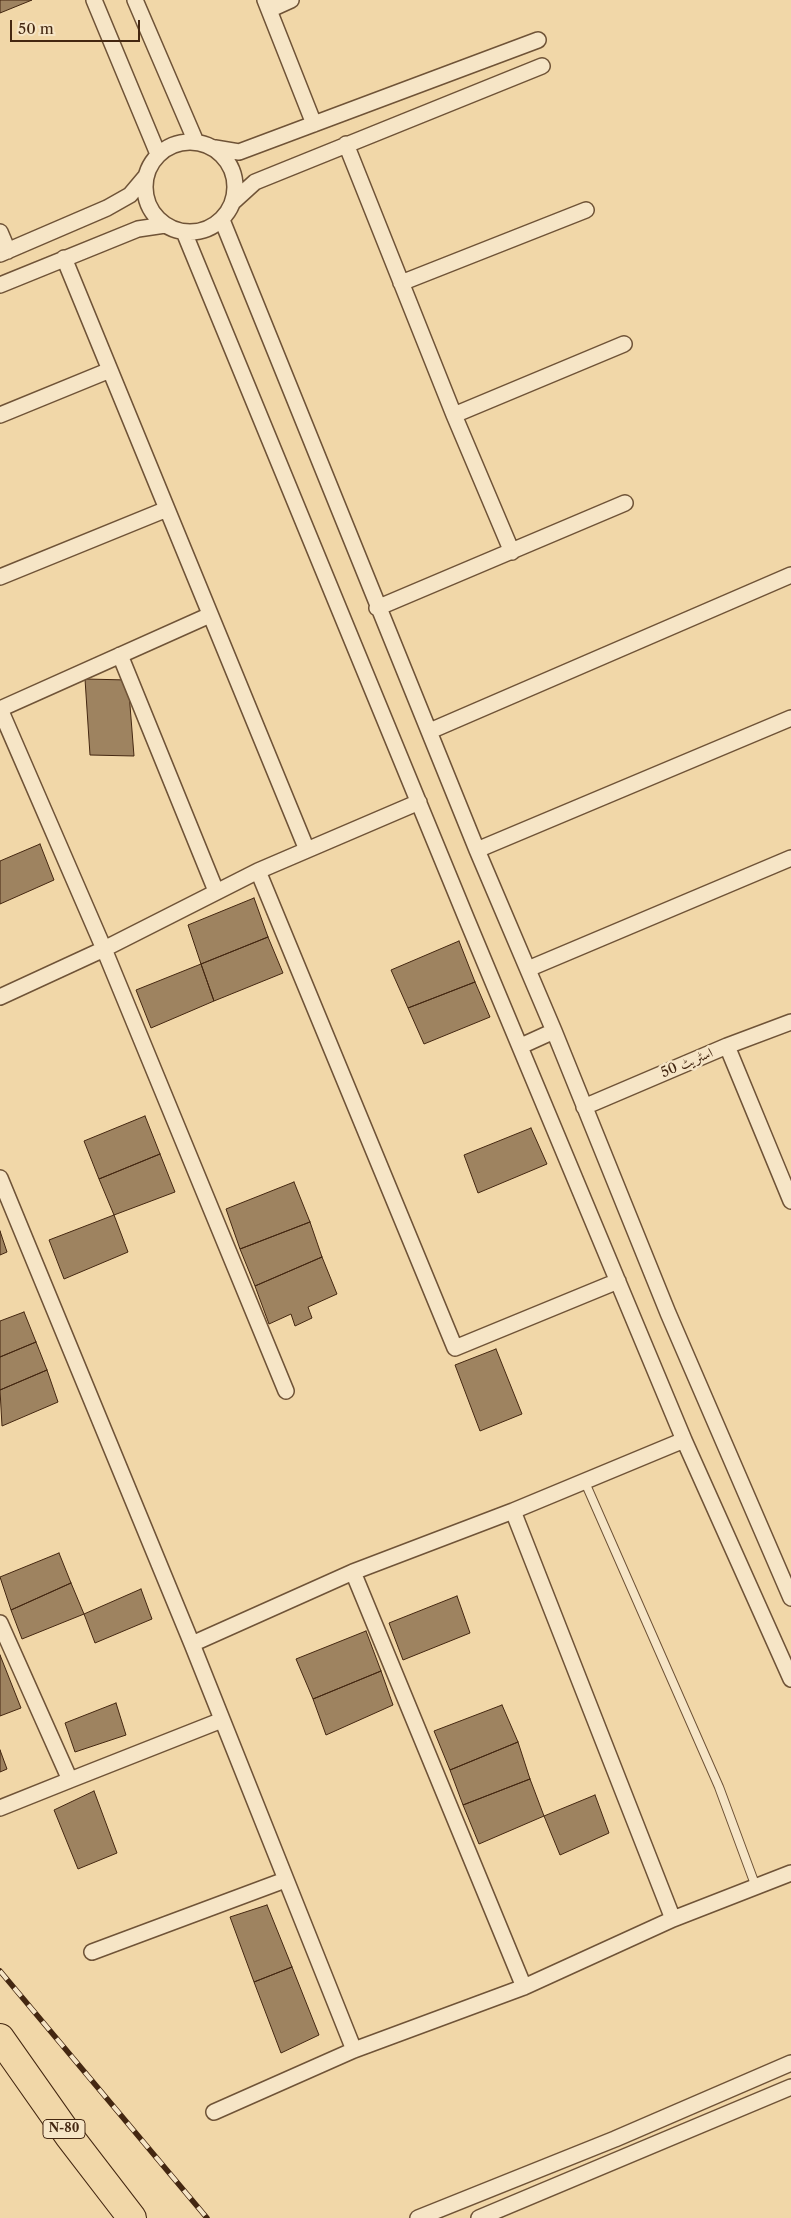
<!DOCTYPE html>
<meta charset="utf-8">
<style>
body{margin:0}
#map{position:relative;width:791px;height:2218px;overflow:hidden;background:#f1d7a8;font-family:"Libre Caslon Text",serif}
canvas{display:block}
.scale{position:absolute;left:10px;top:20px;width:130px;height:22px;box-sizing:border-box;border:2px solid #442711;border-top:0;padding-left:6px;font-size:15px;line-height:18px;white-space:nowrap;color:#442711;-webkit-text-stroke:4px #f6e5c6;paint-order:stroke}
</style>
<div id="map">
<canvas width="791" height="2218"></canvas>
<div class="scale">50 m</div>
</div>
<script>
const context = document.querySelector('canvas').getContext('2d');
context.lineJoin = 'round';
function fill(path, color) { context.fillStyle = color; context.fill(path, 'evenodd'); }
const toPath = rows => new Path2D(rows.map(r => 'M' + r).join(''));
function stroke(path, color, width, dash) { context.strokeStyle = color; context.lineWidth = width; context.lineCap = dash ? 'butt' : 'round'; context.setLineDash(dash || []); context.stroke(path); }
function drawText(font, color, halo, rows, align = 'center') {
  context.font = font + ' "Libre Caslon Text",Amiri,serif'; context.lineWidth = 5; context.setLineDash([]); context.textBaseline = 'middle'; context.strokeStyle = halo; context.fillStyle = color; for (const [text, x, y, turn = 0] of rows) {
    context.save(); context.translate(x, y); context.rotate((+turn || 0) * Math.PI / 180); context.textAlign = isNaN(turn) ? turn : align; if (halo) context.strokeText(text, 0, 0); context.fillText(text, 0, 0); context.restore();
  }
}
const building = toPath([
 [0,0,32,0,0,13,0,0],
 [85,679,128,680,134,756,90,755,85,679],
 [40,844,54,880,0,904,0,861,40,844],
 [254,898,268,937,201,964,188,925,254,898],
 [268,937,283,973,214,1001,201,964,268,937],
 [459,941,475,982,408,1008,391,970,459,941],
 [201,964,214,1001,151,1028,136,990,201,964],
 [475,982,490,1017,424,1044,408,1008,475,982],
 [145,1116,160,1154,99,1179,84,1141,145,1116],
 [531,1128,547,1164,478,1193,464,1155,531,1128],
 [160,1154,175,1192,114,1215,99,1179,160,1154],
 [294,1182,310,1222,240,1249,226,1209,294,1182],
 [114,1215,128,1252,64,1279,49,1240,114,1215],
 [310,1222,322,1257,255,1286,240,1249,310,1222],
 [0,1231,7,1252,0,1255,0,1231],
 [322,1257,337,1294,308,1307,312,1318,295,1326,291,1314,269,1324,255,1286,322,1257],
 [24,1312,36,1342,0,1357,0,1321,24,1312],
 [36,1342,47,1370,0,1390,0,1357,36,1342],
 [496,1349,522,1414,480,1431,455,1365,496,1349],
 [47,1370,58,1402,2,1426,0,1390,47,1370],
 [59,1553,71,1583,11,1610,0,1577,59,1553],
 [71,1583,84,1614,22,1639,11,1610,71,1583],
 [141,1589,152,1619,95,1643,84,1614,141,1589],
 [457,1596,470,1633,403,1660,389,1623,457,1596],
 [366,1631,381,1671,313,1699,296,1659,366,1631],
 [0,1655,21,1708,0,1716,0,1655],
 [381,1671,393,1705,326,1735,313,1699,381,1671],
 [116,1703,126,1735,75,1752,65,1723,116,1703],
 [502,1705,518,1742,450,1770,434,1731,502,1705],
 [518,1742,530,1779,463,1805,450,1770,518,1742],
 [0,1750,7,1769,0,1772,0,1750],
 [530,1779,544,1816,479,1844,463,1805,530,1779],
 [94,1791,117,1853,78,1869,54,1810,94,1791],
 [595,1795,609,1833,560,1855,544,1816,595,1795],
 [267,1905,292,1967,254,1982,230,1917,267,1905],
 [292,1967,319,2035,281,2053,254,1982,292,1967]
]);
fill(building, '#9e8360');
stroke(building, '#442711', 1);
const lane = toPath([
 [584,1480,719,1787,756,1887]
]);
const street = toPath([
 [94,0,158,154],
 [135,0,196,142],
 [265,0,314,124],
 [269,10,291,0],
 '145 187a45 45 0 1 1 90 0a45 45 0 1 1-90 0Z',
 [346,144,454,415,512,552],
 [215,148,239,152,538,40],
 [233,202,255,182,542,66],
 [222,220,477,850,554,1031,668,1313,791,1598],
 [0,232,8,251],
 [184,232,467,920,684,1440,791,1679],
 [0,254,107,208,130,195,146,176],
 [64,258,307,850],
 [401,283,586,210],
 [0,285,138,229,165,225],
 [0,415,110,370],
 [454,415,624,344],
 [0,577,167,509],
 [377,608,625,503],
 [120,655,216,891],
 [0,709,104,949,286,1391],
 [0,709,210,615],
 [430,731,791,575],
 [477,850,791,718],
 [258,871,455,1348,618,1281],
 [528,969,791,858],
 [0,997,104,949,258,871,419,802],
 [521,1046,554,1031],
 [727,1046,791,1201],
 [584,1107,727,1046,791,1022],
 [0,1178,192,1644,354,2050],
 [513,1511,673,1919],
 [353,1572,524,1987],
 [0,1623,70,1780,222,1720],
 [192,1644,353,1572,513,1511,684,1440],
 [0,1808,70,1780],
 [92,1952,285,1880],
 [214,2112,354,2050,524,1987,673,1919,791,1873],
 [418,2218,615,2139,791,2063],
 [479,2218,791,2087]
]);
const highway = toPath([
 [0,2038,69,2136,132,2218]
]);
stroke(lane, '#6f5337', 10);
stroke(street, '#6f5337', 18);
stroke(highway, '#442711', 30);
stroke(lane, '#f6e5c6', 8);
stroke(street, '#f6e5c6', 15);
stroke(highway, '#f1d7a8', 28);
const rail = toPath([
 [0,1971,207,2218]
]);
stroke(rail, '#442711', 5.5);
stroke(rail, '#f6e5c6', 4, [11]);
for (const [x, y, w] of [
 [64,2129,42]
]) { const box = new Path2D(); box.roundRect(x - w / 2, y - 9.5, w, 19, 4); context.fillStyle = '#f6e5c6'; context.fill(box); stroke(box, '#442711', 1); }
drawText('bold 12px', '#442711', null, [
 ["N-80",64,2129]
]);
drawText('14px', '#442711', '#f6e5c6', [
 ["اسٹریٹ 50",687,1063,-23]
]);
</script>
